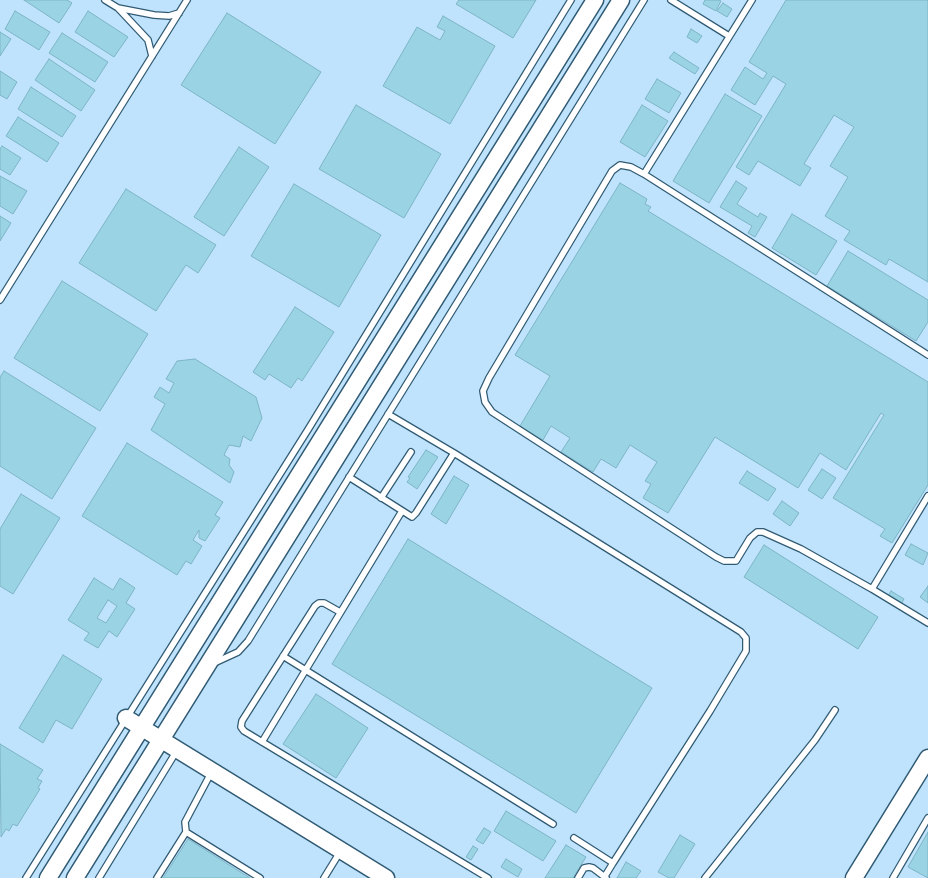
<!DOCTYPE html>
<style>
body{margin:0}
canvas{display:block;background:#bfe3fc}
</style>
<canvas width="928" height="878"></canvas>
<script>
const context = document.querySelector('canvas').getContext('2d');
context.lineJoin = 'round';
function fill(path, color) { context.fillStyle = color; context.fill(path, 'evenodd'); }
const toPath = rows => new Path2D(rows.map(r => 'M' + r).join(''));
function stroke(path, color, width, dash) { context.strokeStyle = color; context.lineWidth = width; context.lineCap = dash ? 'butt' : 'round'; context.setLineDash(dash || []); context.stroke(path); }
const building = toPath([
 [24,0,67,0,72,3,59,23,24,0],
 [459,0,536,0,513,38,456,4,459,0],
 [705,0,719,0,721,1,716,11,703,4,705,0],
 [786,0,928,0,928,282,889,259,886,265,844,240,850,231,825,216,848,177,830,166,854,127,834,115,804,164,811,168,800,186,758,161,749,175,736,167,786,84,773,76,755,105,731,90,745,67,763,79,767,73,749,62,786,0],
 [723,3,732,9,727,17,717,11,723,3],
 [15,11,50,32,39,50,5,29,15,11],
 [88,11,128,37,114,57,75,32,88,11],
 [227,13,321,72,275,144,181,85,227,13],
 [443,16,495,46,450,124,383,86,417,27,440,40,445,31,437,27,443,16],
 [691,29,702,36,697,43,687,37,691,29],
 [0,32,11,39,0,56,0,32],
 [62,33,108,62,95,82,49,53,62,33],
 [674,52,699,68,695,74,669,58,674,52],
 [49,59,95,90,81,111,35,80,49,59],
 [0,71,17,82,7,99,0,95,0,71],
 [657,79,681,93,669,113,645,99,657,79],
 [31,87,76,116,62,137,18,109,31,87],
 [725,94,762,116,709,203,673,181,725,94],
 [356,105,441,154,404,218,319,169,356,105],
 [642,105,668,121,645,157,620,142,642,105],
 [18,117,59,143,47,162,6,136,18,117],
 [2,146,21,158,10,175,0,169,0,149,2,146],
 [239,147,269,167,224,236,194,217,239,147],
 [0,176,27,191,13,214,0,206,0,176],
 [736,181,747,188,737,204,758,217,760,213,767,217,755,237,748,233,752,226,720,207,736,181],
 [620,183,647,199,645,204,651,207,648,211,928,382,928,485,892,543,880,536,885,529,833,498,884,415,881,413,846,470,820,453,798,488,715,437,668,513,643,498,651,484,645,481,657,462,630,445,616,468,601,459,593,472,561,452,570,438,551,426,543,440,520,426,550,376,515,355,620,183],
 [294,184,381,235,339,307,251,256,294,184],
 [126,189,216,245,198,273,186,265,156,311,79,263,126,189],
 [792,214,837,241,816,275,772,248,792,214],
 [0,216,11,223,0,241,0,216],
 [848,251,928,300,928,322,916,341,827,286,848,251],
 [62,281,148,334,100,411,14,358,62,281],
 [295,307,334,332,302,381,298,378,291,388,269,374,265,380,253,372,295,307],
 [195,359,256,397,262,418,251,441,243,436,240,447,229,445,224,455,230,459,229,465,234,472,230,483,151,430,165,404,154,397,160,387,169,393,174,383,166,379,177,361,195,359],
 [4,371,96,428,52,499,0,466,0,377,4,371],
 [127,443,223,502,215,515,220,518,205,541,199,538,199,530,193,540,202,546,191,564,186,561,177,575,82,516,127,443],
 [426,450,438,457,417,489,407,482,410,478,408,477,426,450],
 [822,469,836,478,822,499,808,490,822,469],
 [747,471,776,489,768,501,739,483,747,471],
 [454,476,469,485,446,524,431,514,454,476],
 [21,494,60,518,13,594,0,586,0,529,21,494],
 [782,501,799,513,790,526,773,514,782,501],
 [408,539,652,688,576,813,332,664,408,539],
 [911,544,928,553,923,565,905,555,911,544],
 [764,545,878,617,858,649,744,577,764,545],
 [94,578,113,590,120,578,135,588,126,603,135,609,117,637,109,631,98,648,84,640,89,633,68,620,94,578],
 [108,600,117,606,106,623,97,618,108,600],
 [928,586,928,603,920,597,928,586],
 [891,591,904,599,900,606,887,598,891,591],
 [63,655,102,679,72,729,56,720,43,743,19,728,63,655],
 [316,694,368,728,336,778,283,744,316,694],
 [0,744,43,770,37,779,42,781,38,788,40,789,17,826,13,824,9,831,6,829,1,837,0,744],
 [506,811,556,841,543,861,494,831,506,811],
 [484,828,491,832,483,844,476,840,484,828],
 [928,832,928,878,908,867,928,832],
 [680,835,695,844,674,878,669,878,658,872,680,835],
 [188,839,250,878,163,878,188,839],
 [566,845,586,857,573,878,545,878,566,845],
 [473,846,478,849,471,860,466,857,473,846],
 [506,859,522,869,518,877,501,867,506,859],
 [626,862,641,871,636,878,617,878,626,862]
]);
fill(building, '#9ad3e4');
stroke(building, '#7db5c5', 1);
const lane = toPath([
 [105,0,118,8,154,15,169,16,179,13],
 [671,0,729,36],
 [118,8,148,40,152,56],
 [644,174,752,0],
 [0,300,187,0],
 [928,355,644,174,631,167,620,165,612,171,489,378,483,391,485,402,492,412,716,557,724,561,736,561,750,538,757,532,763,532,801,549,872,589,928,623],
 [388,414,454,453],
 [349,477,412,517,416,513,454,453,741,632,746,638,746,651,710,711,613,863,574,838],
 [381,498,411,452],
 [872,589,928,496],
 [340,612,324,603,319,603,315,606,242,721,241,727,244,731,488,878],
 [283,656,553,824],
 [214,663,238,652,248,641,644,0],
 [262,742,402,511],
 [211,773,185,822,186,832,260,878],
 [605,876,613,863],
 [26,878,309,428,571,0],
 [99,878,176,752],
 [157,878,186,832],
 [324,878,340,852],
 [578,878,584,868,589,867,593,868,606,878],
 [705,878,815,740,835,710],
 [893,878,928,818]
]);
const secondary = toPath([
 [126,718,386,878],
 [48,878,595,0],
 [75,878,621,0],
 [854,878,928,758]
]);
stroke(lane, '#315b74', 8);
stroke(secondary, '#315b74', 19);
stroke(lane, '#fff', 5.5);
stroke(secondary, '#fff', 16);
</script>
